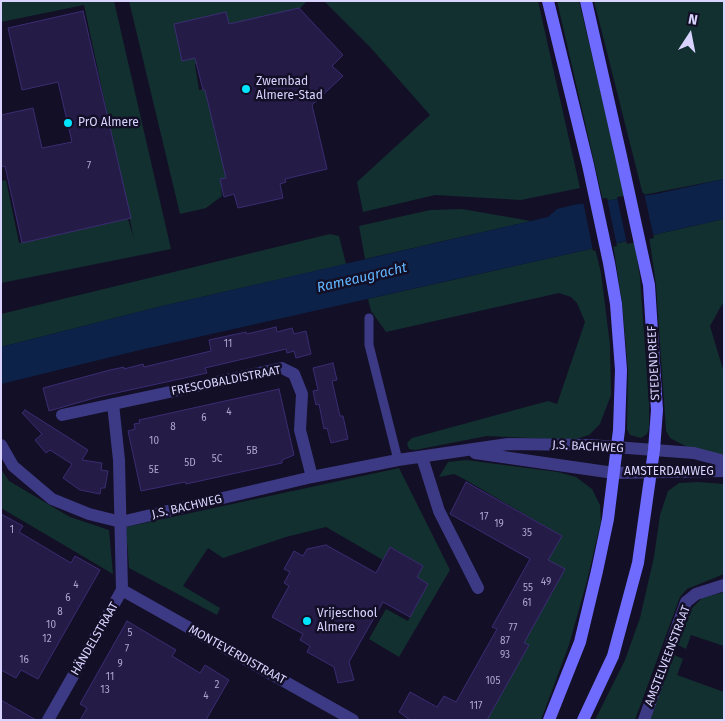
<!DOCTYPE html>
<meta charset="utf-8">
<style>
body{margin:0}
#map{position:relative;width:725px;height:721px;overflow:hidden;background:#130f26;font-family:"Fira Sans",sans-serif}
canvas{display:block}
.frame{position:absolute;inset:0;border:2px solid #d9d4ff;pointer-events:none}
.north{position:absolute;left:665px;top:10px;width:50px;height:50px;-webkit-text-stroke:4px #130f26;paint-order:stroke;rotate:11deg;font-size:14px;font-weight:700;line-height:20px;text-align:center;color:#d9d4ff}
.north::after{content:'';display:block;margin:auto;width:18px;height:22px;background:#d9d4ff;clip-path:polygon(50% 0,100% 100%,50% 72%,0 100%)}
</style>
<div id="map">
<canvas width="725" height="721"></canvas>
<div class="frame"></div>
<div class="north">N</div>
</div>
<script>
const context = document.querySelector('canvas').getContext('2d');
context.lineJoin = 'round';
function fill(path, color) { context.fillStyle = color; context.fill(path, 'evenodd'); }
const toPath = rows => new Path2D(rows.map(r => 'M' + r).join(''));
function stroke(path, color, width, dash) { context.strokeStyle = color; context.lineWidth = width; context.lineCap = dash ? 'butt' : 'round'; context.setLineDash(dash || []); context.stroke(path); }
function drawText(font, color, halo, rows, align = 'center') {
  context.font = font + ' "Fira Sans",sans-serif'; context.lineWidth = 5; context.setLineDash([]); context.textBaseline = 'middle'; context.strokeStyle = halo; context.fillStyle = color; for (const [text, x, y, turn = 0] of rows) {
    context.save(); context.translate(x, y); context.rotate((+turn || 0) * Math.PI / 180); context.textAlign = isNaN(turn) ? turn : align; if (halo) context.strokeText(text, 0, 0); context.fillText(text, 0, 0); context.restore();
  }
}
fill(toPath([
 [1,1,114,1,171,249,1,283,1,181,6,180,19,243,128,219,134,239,84,5,1,22],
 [129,1,307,1,261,49,195,64,199,90,205,89,228,182,221,186,222,196,206,208,180,214],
 [324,1,538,1,580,188,521,200,435,195,363,212,357,182,430,115,370,47],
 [557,1,579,1,626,198,603,201],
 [594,1,724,1,724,179,643,195],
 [462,209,531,221,365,259,359,226,430,210],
 [724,219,724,301,710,326,724,373,724,456,691,449,670,438,666,431,656,285,649,236],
 [330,234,339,236,346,264,158,307,1,347,1,314],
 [634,240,640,277,649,403,649,428,647,434,641,438,630,435,627,429,628,370,622,302,613,244],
 [595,248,601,273,610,345,611,395,600,424,589,435,573,440,487,436,415,450,409,449,407,443,412,438,548,401,557,404,585,322,577,303,571,297,559,293,386,332,371,311,368,299],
 [466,460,558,472,576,477,592,489,600,505,601,521,587,581,569,645,541,720,487,720,528,646,524,643,548,560,562,536,464,479,454,474,439,477,448,462],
 [399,468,450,570,399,657,369,639,386,609,408,621,428,584,417,577,423,566,391,547,383,560,326,527,286,537,223,558,208,548,183,586,220,608,217,615,129,568,126,527],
 [1,469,9,481,70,517,109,530,113,574,1,508],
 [698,482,724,484,724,574,687,589,680,597,635,720,595,720,625,660,640,618,654,557,660,515,668,491,679,483],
 [724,592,724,646,691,635,686,649,676,644,689,611,702,598],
 [672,654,683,659,677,675,724,692,724,716,722,720,650,720]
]), '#12302f');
fill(toPath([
 [724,179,724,219,140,350,1,384,1,347,158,307,531,221,548,217,557,209,573,205,656,194]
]), '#0c2248');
fill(toPath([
 [644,193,654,238,627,244,617,197],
 [607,198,617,246,593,251,583,201]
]), '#130f26');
const building = toPath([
 [299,8,343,55,332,66,343,76,312,105,327,169,285,179,286,182,280,184,283,198,238,208,234,194,224,197,220,179,226,178,205,90,203,90,195,58,182,61,174,24,226,12,229,24,299,8],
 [83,11,131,218,22,243,5,166,1,167,1,115,33,108,42,148,72,142,58,82,22,90,8,28,83,11],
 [276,327,277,332,292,328,294,334,306,331,311,354,296,358,294,351,287,353,286,349,205,368,207,373,98,397,49,411,43,388,110,370,124,367,124,369,143,364,144,367,211,351,209,340,246,332,247,334,276,327],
 [333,363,337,380,332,381,340,416,343,416,348,439,331,443,327,428,324,429,319,404,316,405,313,391,318,390,313,368,333,363],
 [279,389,294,455,282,460,282,463,186,484,185,482,141,491,128,431,135,429,134,424,140,423,139,420,279,389],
 [25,410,88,450,82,460,102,463,101,470,108,471,105,488,101,488,100,494,80,490,63,478,72,464,50,450,46,453,35,440,42,434,22,413,25,410],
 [466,482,562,536,548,560,565,569,524,643,529,645,487,720,410,720,399,712,410,692,437,707,444,696,456,702,497,629,492,627,530,559,450,514,466,482],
 [1,514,23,526,19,532,71,563,75,556,100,570,38,679,21,670,16,678,1,670,1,514],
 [326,545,376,573,390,547,423,566,417,577,428,584,410,617,383,602,349,662,354,680,338,683,334,667,307,652,310,646,300,640,303,634,272,617,289,586,284,583,290,572,284,569,294,551,303,556,307,549,326,545],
 [127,621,176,650,172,656,200,673,205,665,229,680,206,720,80,720,87,708,80,704,127,621],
 [1,700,36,720,1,720,1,700]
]);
fill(building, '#241b47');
stroke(building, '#3b2d73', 1);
stroke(toPath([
 [369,318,369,345,398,460]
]), '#3d3a85', 9);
stroke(toPath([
 [62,415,282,368,294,374,302,394,300,430,312,477],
 [1,445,13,466,52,499,89,514,121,522,312,477,398,460,508,444,590,445,654,450,694,453,724,461],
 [475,453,614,473,724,471],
 [422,457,439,511,478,588],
 [122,590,353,720],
 [48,720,122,590,119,460,113,404],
 [644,720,686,602,696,594,724,585]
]), '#3d3a85', 12);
stroke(toPath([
 [548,1,588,165,609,263,616,304,621,370,619,430,608,519,597,571,580,642,549,720],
 [583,720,613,656,638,563,654,450,657,410,649,285,621,156,586,1]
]), '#6f6bff', 12);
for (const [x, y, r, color] of [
 [246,89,5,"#00e5ff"],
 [68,123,5,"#00e5ff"],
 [307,621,5,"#00e5ff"]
]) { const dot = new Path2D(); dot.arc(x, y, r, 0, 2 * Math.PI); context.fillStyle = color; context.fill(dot); stroke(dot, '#130f26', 2); }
drawText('10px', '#aca6d1', null, [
 ["7",89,166],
 ["11",228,344],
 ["4",229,412],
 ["6",204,418],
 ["8",173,427],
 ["10",154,441],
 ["5B",252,451],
 ["5C",217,459],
 ["5D",190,463],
 ["5E",154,470],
 ["17",484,517],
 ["19",499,524],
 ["1",12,530],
 ["35",527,533],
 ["49",546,582],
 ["4",76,585],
 ["55",528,588],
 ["6",68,598],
 ["61",527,603],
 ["8",60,612],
 ["10",51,625],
 ["77",513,628],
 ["5",130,633],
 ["12",47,639],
 ["87",505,641],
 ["7",127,649],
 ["93",505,655],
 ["16",24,660],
 ["9",120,664],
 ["11",110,677],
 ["105",493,681],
 ["2",217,685],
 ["13",105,690],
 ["4",206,696],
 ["117",476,706]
]);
drawText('12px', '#d9d4ff', '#130f26', [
 ["Zwembad",256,82],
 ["Almere-Stad",256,96],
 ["PrO Almere",78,123],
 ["Vrijeschool",317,614],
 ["Almere",317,628]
], 'left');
drawText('12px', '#d9d4ff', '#130f26', [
 ["STEDENDREEF",654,363,-93],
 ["FRESCOBALDISTRAAT",226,381,-11],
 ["J.S. BACHWEG",588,447,3],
 ["AMSTERDAMWEG",669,472],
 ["J.S. BACHWEG",187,507,-13],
 ["HÄNDELSTRAAT",95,639,-60],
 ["MONTEVERDISTRAAT",237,655,29],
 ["AMSTELVEENSTRAAT",668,656,-69]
]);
drawText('italic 14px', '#62b6ff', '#130f26', [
 ["Rameaugracht",362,278,-13]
]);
</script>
